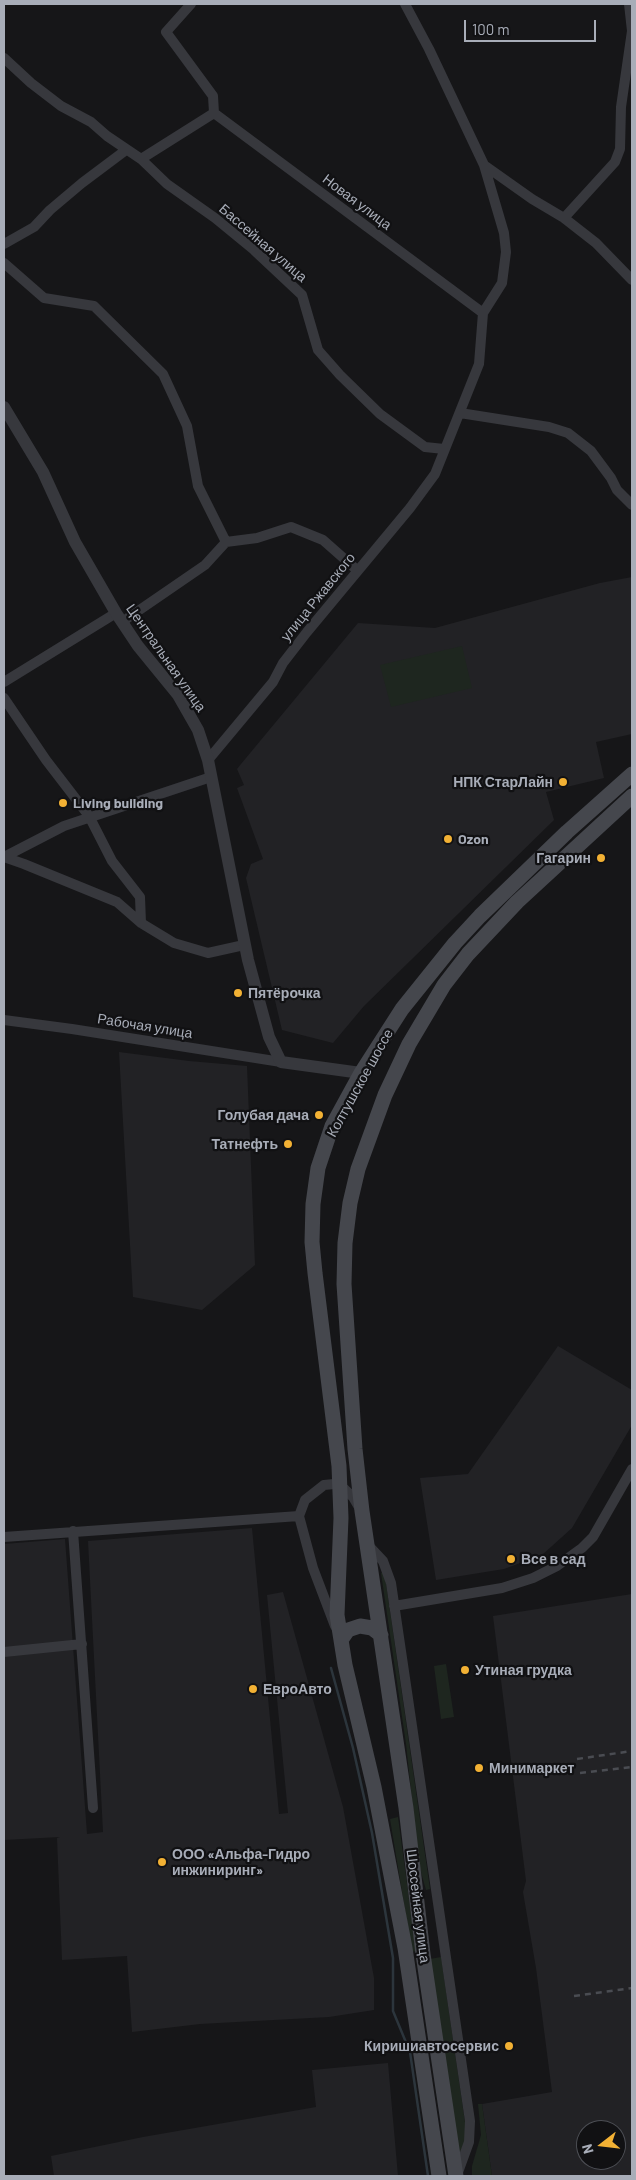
<!DOCTYPE html>
<meta charset="utf-8">
<style>
body{margin:0}
#map{position:relative;width:636px;height:2180px;overflow:hidden;background:#161618;font-family:Barlow,sans-serif}
canvas{display:block}
.frame{position:absolute;inset:0;border:5px solid #a8adb8;pointer-events:none}
.north{position:absolute;left:576px;top:2120px;width:50px;height:50px;box-sizing:border-box;background:#111113;border:1px solid #4d4f55;border-radius:50%;rotate:254deg;font-size:14px;font-weight:700;line-height:20px;text-align:center;color:#a8adb8}
.north::after{content:'';display:block;margin:auto;width:18px;height:22px;background:#f2b134;clip-path:polygon(50% 0,100% 100%,50% 72%,0 100%)}
.scale{position:absolute;left:464px;top:20px;width:132px;height:22px;box-sizing:border-box;border:2px solid #a8adb8;border-top:0;padding-left:6px;font-size:15px;line-height:18px;white-space:nowrap;color:#a8adb8;-webkit-text-stroke:4px #111113;paint-order:stroke}
</style>
<div id="map">
<canvas width="636" height="2180"></canvas>
<div class="frame"></div>
<div class="north">N</div>
<div class="scale">100 m</div>
</div>
<script>
const context = document.querySelector('canvas').getContext('2d');
context.lineJoin = 'round';
function fill(path, color) { context.fillStyle = color; context.fill(path, 'evenodd'); }
const toPath = rows => new Path2D(rows.map(r => 'M' + r).join(''));
function stroke(path, color, width, dash) { context.strokeStyle = color; context.lineWidth = width; context.lineCap = dash ? 'butt' : 'round'; context.setLineDash(dash || []); context.stroke(path); }
function drawText(font, color, halo, rows, align = 'center') {
  context.font = font + ' Barlow,sans-serif'; context.lineWidth = 4.5; context.setLineDash([]); context.textBaseline = 'middle'; context.strokeStyle = halo; context.fillStyle = color; for (const [text, x, y, turn = 0] of rows) {
    context.save(); context.translate(x, y); context.rotate((+turn || 0) * Math.PI / 180); context.textAlign = isNaN(turn) ? turn : align; if (halo) context.strokeText(text, 0, 0); context.fillText(text, 0, 0); context.restore();
  }
}
fill(toPath([
 [632,577,632,734,596,742,604,778,546,792,554,820,364,1006,333,1043,282,1030,246,878,251,864,263,859,237,788,244,785,237,769,241,764,358,623,435,628,600,583],
 [119,1052,189,1061,247,1066,255,1265,202,1310,133,1297],
 [558,1346,632,1390,632,1425,572,1528,542,1555,504,1569,436,1580,420,1478,468,1474],
 [252,1528,279,1814,288,1813,267,1595,283,1592,343,1807,374,1978,374,2010,329,2017,200,2024,132,2032,127,1956,62,1960,57,1838,60,1837,4,1840,4,1544,65,1539,87,1834,103,1832,88,1541],
 [632,1594,632,2176,492,2176,482,2104,552,2092,536,1968,523,1892,526,1881,493,1616],
 [586,2130,616,2130,616,2160,586,2160],
 [388,2063,398,2176,54,2176,51,2156,143,2137,316,2107,312,2070]
]), '#222225');
fill(toPath([
 [462,646,472,688,391,707,380,665],
 [383,1572,386,1583,430,1889,426,1890,419,1865,406,1744,381,1573],
 [446,1664,454,1717,441,1719,434,1666],
 [398,1817,416,1951,412,1952,390,1819],
 [441,1957,465,2122,466,2138,459,2156,430,1959],
 [478,2104,482,2104,492,2176,472,2176,472,2166,481,2135]
]), '#1e261f');
stroke(toPath([
 [331,1668,353,1748,372,1833,393,1958,393,2011,410,2052,428,2176]
]), '#2c353c', 2.5);
stroke(toPath([
 [4,58,31,83,61,106,91,122,107,136,141,159,167,184,215,218,254,250,302,295,318,350,340,375,380,414,425,447,444,449],
 [214,113,483,313],
 [141,159,214,113,213,96,166,32,191,4],
 [484,165,532,199,564,218,596,243,632,280],
 [564,218,615,162,620,149,621,107,632,31,629,4],
 [4,244,34,227,50,210,82,183,126,150],
 [4,263,44,298,94,306,163,374,187,426,198,486,226,542],
 [460,413,549,427,568,433,591,451,611,478,617,490,632,505],
 [122,622,205,565,226,542,257,538,291,527,323,540,357,570],
 [4,682,116,613],
 [4,698,46,760,89,816,112,861,140,897,141,923],
 [208,760,273,682,283,663,307,632,410,508,435,474,479,364,483,313,502,283,506,252,504,233,484,165,429,49,405,4],
 [4,857,24,864,117,902,141,923,174,943,208,953,244,945],
 [4,857,64,826,211,777],
 [4,1020,72,1029,281,1062],
 [73,1531,93,1808],
 [4,1537,299,1516],
 [368,1545,383,1561,391,1583,470,2121,469,2142,457,2175],
 [394,1606,502,1588,533,1578,557,1566,582,1548,593,1537,632,1469],
 [335,1626,313,1568,299,1516,305,1500,324,1485,334,1484,340,1485,353,1497,360,1509],
 [4,1652,82,1644]
]), '#37383d', 10);
stroke(toPath([
 [4,407,43,472,75,542,116,613,138,646,178,695,198,730,208,760,248,960,269,1037,281,1062,361,1073]
]), '#37383d', 12);
stroke(toPath([
 [341,1640,348,1630,360,1626,372,1628,381,1635],
 [439,2176,405,1948,374,1787,345,1665,337,1615,341,1518,339,1466,315,1273,312,1242,313,1204,318,1168,332,1126,361,1073,402,1009,455,943,480,916,567,832,632,774],
 [456,2176,423,1954,406,1808,362,1511,355,1449,344,1284,345,1243,350,1203,358,1169,385,1095,409,1044,444,985,468,954,517,902,632,796]
]), '#45474d', 15);
stroke(toPath([
 [577,1759,632,1751],
 [580,1773,632,1767],
 [574,1996,632,1988]
]), '#4a4c52', 2.5, [6, 5]);
for (const [x, y, r, color] of [
 [563,782,5,"#f2b134"],
 [63,803,5,"#f2b134"],
 [448,839,5,"#f2b134"],
 [601,858,5,"#f2b134"],
 [238,993,5,"#f2b134"],
 [319,1115,5,"#f2b134"],
 [288,1144,5,"#f2b134"],
 [511,1559,5,"#f2b134"],
 [465,1670,5,"#f2b134"],
 [253,1689,5,"#f2b134"],
 [479,1768,5,"#f2b134"],
 [162,1862,5,"#f2b134"],
 [509,2046,5,"#f2b134"]
]) { const dot = new Path2D(); dot.arc(x, y, r, 0, 2 * Math.PI); context.fillStyle = color; context.fill(dot); stroke(dot, '#111113', 2); }
drawText('14px', '#a8adb8', '#111113', [
 ["Новая улица",357,202,37],
 ["Бассейная улица",263,243,41],
 ["улица Ржавского",318,597,-51],
 ["Центральная улица",166,658,55],
 ["Рабочая улица",145,1026,9],
 ["Колтушское шоссе",360,1083,-61],
 ["Шоссейная улица",418,1906,83]
]);
drawText('bold 14px', '#a8adb8', '#111113', [
 ["НПК СтарЛайн",553,782,"right"],
 ["Living building",73,803],
 ["Ozon",458,839],
 ["Гагарин",591,858,"right"],
 ["Пятёрочка",248,993],
 ["Голубая дача",309,1115,"right"],
 ["Татнефть",278,1144,"right"],
 ["Все в сад",521,1559],
 ["Утиная грудка",475,1670],
 ["ЕвроАвто",263,1689],
 ["Минимаркет",489,1768],
 ["ООО «Альфа-Гидро",172,1854],
 ["инжиниринг»",172,1870],
 ["Киришиавтосервис",499,2046,"right"]
], 'left');
</script>
